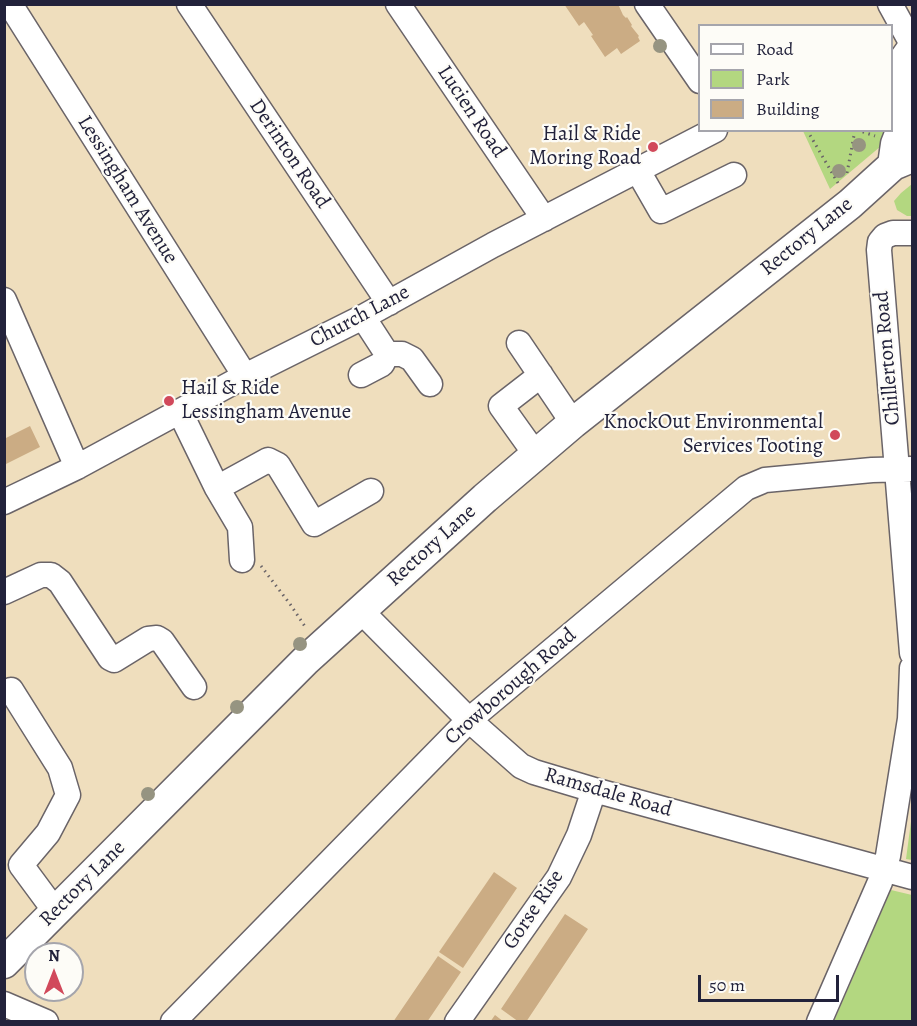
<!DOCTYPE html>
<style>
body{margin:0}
#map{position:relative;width:917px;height:1026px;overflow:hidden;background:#efdebd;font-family:Alegreya,serif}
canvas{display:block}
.frame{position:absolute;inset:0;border:6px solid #22223b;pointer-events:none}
.legend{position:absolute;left:698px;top:24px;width:195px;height:108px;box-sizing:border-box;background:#fdfcf7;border:2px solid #a5a5ac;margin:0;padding:8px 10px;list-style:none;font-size:18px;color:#22223b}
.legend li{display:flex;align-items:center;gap:12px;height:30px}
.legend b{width:30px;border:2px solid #a5a5ac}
.north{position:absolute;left:24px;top:942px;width:60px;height:60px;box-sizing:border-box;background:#fdfcf7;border:2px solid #a5a5ac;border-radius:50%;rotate:0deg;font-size:16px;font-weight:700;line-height:24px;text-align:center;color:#22223b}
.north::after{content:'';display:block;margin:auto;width:21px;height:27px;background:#d1495b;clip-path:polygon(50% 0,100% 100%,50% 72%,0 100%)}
.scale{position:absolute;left:698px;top:975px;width:141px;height:27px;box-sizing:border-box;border:3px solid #22223b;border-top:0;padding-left:8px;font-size:18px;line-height:21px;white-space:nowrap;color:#22223b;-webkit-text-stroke:4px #fdfcf7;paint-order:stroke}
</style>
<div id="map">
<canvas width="917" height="1026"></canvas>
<div class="frame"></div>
<ul class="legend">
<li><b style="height:8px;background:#fff"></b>Road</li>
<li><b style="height:16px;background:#b3d780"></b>Park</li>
<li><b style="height:16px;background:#cbac84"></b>Building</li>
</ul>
<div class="north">N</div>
<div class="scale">50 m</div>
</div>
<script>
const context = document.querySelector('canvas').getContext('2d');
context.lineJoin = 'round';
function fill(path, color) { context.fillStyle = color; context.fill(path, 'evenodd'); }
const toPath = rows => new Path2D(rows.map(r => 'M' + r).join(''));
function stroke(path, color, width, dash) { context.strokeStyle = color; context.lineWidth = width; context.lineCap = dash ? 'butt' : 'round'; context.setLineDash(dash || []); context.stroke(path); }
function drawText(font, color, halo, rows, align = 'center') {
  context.font = font + ' Alegreya,serif'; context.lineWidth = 4.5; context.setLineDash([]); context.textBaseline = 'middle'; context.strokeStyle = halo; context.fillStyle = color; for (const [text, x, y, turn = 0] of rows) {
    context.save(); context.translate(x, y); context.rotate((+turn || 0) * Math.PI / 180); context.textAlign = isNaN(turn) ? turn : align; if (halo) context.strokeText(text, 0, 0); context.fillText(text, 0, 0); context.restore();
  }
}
fill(toPath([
 [803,131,886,131,887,141,830,189],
 [912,184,912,216,907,216,897,210,894,201,901,193],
 [912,814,912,860,906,859],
 [891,890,912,895,912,1021,834,1021]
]), '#b3d780');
fill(toPath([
 [564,4,618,4,623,15,626,18,627,17,632,25,631,26,639,36,638,37,640,41,621,54,617,48,605,57,591,36,593,35,584,22,579,26],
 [30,426,40,447,4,465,4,439],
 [494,872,517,888,463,968,439,952],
 [565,914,588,929,526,1022,519,1022,501,1009],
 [438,956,461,972,427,1022,393,1022],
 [495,1015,504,1022,490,1022]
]), '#cbac84');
const minor = toPath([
 [10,4,245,376],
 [189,4,389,303],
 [398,4,544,219],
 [647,4,700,81],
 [890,4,912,44],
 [638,171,661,211,734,175],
 [912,233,893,233,885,236,880,242,879,250,912,653],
 [4,300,77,467],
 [363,317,387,354,402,354,412,359,430,384],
 [519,343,573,423],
 [361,375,382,364,387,354],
 [180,412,217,488,240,527,242,560],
 [536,455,501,406,541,375],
 [217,488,268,460,278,465,314,524,371,491],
 [4,502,77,467,245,376,363,317,493,245,715,130],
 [4,592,41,575,51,575,60,582,110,658,114,660,148,639,157,638,162,641,194,687],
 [360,610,469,720,521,766,534,772,594,790,912,877],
 [11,690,60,768,68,795,48,833,21,865,55,911],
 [4,1004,46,1022],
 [173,1022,469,720,746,488,765,480,872,470,912,469],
 [457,1022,559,877,579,835,594,790],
 [819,1022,880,882,888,856,910,719,912,668]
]);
const major = toPath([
 [912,49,900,66,897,84,899,94,912,115],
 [893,165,896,144,909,111],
 [4,963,305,661,485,498,573,423,850,204,893,165,912,157]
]);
stroke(minor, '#6a6468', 27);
stroke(major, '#6a6468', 33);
stroke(toPath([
 [807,130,838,183],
 [857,130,875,136],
 [847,173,855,130],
 [261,566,290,604,306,628]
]), '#6a6468', 3, [1.5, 4.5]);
stroke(minor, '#fff', 24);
stroke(major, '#fff', 30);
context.fillStyle = '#969481';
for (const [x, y] of [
 [660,46],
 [859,145],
 [839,171],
 [300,644],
 [237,707],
 [148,794]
]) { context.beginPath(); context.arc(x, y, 7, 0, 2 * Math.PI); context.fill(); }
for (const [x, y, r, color] of [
 [653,147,6,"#d1495b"],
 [169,401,6,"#d1495b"],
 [835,435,6,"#d1495b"]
]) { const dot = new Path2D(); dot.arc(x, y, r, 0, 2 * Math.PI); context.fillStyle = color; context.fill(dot); stroke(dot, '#fdfcf7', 2); }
drawText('21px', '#22223b', '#fdfcf7', [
 ["Lucien Road",471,112,56],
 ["Derinton Road",289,154,56],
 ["Lessingham Avenue",127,190,58],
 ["Rectory Lane",807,237,-39],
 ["Church Lane",360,317,-28],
 ["Chillerton Road",888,358,-95],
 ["Rectory Lane",432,546,-42],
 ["Crowborough Road",511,687,-41],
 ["Ramsdale Road",608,793,16],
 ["Rectory Lane",83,884,-45],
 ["Gorse Rise",534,910,-56]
]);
drawText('21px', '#22223b', '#fdfcf7', [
 ["Hail & Ride",641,135],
 ["Moring Road",641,159],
 ["Hail & Ride",181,389,"left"],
 ["Lessingham Avenue",181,413,"left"],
 ["KnockOut Environmental",823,423],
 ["Services Tooting",823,447]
], 'right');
</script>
